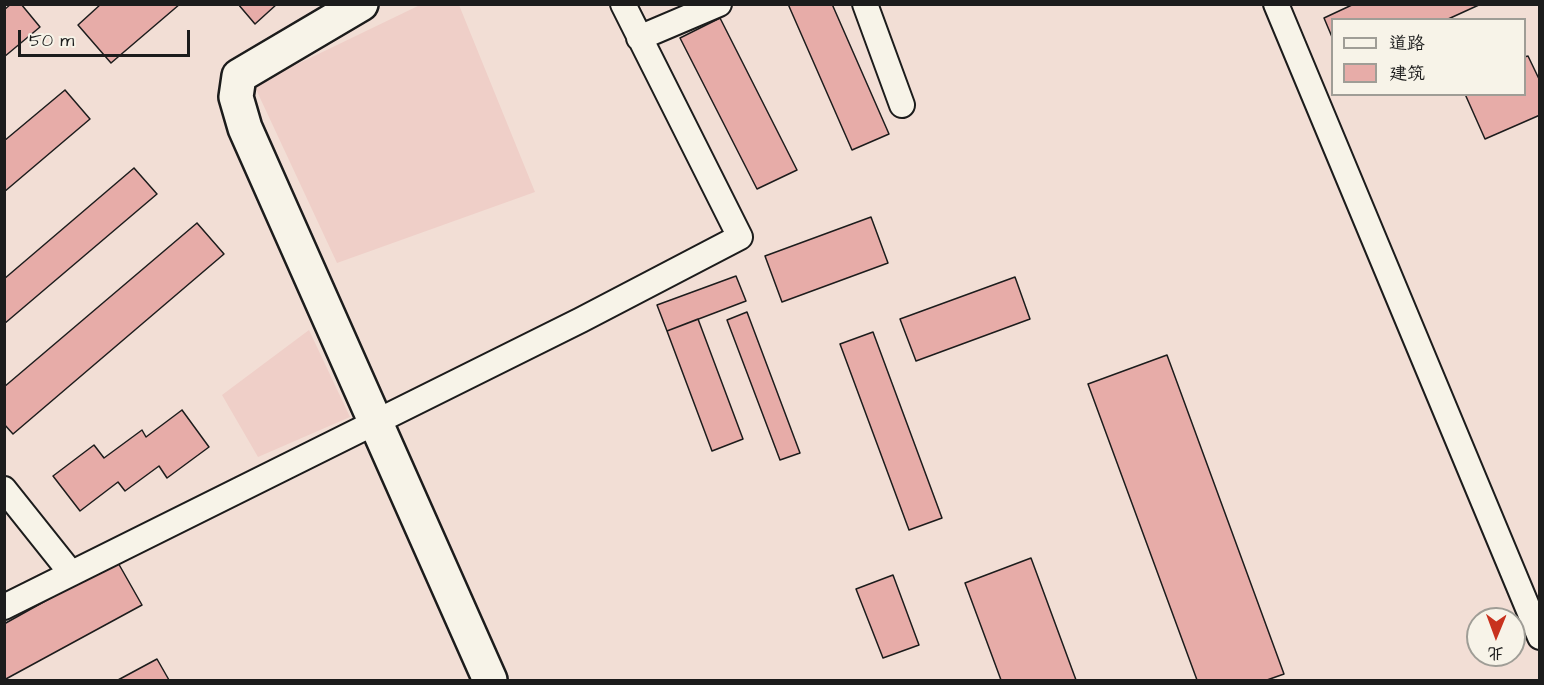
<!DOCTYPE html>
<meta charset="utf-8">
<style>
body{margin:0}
#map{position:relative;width:1544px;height:685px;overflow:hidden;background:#f2ded5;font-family:"Architects Daughter","LXGW WenKai TC",sans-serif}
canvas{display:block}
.frame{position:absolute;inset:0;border:6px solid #1c1c1c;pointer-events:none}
.legend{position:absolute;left:1331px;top:18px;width:195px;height:78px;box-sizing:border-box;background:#f7f3e8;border:2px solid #9f9d96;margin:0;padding:8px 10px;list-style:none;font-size:18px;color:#1c1c1c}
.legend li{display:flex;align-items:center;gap:12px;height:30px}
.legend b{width:30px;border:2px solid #9f9d96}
.north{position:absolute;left:1466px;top:607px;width:60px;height:60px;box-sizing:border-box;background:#f7f3e8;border:2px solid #9f9d96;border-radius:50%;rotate:181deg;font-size:16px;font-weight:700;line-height:24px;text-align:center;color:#1c1c1c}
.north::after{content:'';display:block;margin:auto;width:21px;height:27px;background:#c8321e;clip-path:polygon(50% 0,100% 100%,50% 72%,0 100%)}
.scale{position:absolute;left:18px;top:30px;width:172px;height:27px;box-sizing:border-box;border:3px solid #1c1c1c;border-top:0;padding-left:8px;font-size:18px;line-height:21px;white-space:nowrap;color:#1c1c1c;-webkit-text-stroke:4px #f7f3e8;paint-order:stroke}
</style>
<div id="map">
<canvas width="1544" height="685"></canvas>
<div class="frame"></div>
<ul class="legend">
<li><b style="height:8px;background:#f7f3e8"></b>道路</li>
<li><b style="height:16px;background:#e7aca8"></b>建筑</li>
</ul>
<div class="north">北</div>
<div class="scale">50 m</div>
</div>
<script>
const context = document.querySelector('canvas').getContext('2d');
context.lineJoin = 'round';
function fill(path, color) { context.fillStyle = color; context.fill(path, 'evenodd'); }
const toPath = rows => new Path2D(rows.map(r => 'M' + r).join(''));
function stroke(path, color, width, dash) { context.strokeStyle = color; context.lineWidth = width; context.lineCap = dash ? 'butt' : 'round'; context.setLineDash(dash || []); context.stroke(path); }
fill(toPath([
 [420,5,459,5,535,192,337,263,254,85],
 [309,330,350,417,258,457,222,395]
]), '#efcfc8');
const building = toPath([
 [11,4,21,4,40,27,4,57,4,10,11,4],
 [101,4,180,4,111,63,78,25,101,4],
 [238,4,277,4,255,24,238,4],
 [788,4,832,4,889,134,852,150,788,4],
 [1354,4,1481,4,1446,20,1332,20,1332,37,1324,18,1354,4],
 [720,18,797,170,757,189,680,38,720,18],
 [1528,56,1540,81,1540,115,1485,139,1465,94,1524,94,1524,57,1528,56],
 [65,90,90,119,4,192,4,141,65,90],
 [134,168,157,194,4,324,4,279,134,168],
 [871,217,888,263,782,302,765,256,871,217],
 [197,223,224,254,13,434,4,424,4,387,197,223],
 [736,276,746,301,667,331,657,305,736,276],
 [1015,277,1030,319,916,361,900,319,1015,277],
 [747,312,800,453,780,460,727,320,747,312],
 [698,319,743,439,712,451,667,331,698,319],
 [873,332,942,518,909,530,840,344,873,332],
 [1167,355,1284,674,1267,680,1197,680,1088,384,1167,355],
 [182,410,209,447,167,478,159,466,125,491,118,482,80,511,53,476,94,445,104,458,142,430,146,437,182,410],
 [1031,558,1076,680,1001,680,965,583,1031,558],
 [117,561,142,605,4,680,4,624,117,561],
 [893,575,919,645,883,658,856,589,893,575],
 [157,659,169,680,118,680,157,659]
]);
fill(building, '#e7aca8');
stroke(building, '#1c1c1c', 1.5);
const street = toPath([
 [865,4,902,105],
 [1276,4,1540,637],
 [639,38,719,4],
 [4,489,71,573],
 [4,607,581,320,740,237,623,4]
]);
const secondary = toPath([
 [361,4,239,76,236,97,245,128,490,680]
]);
stroke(street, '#1c1c1c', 28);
stroke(secondary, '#1c1c1c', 38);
stroke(street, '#f7f3e8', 24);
stroke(secondary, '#f7f3e8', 33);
</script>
